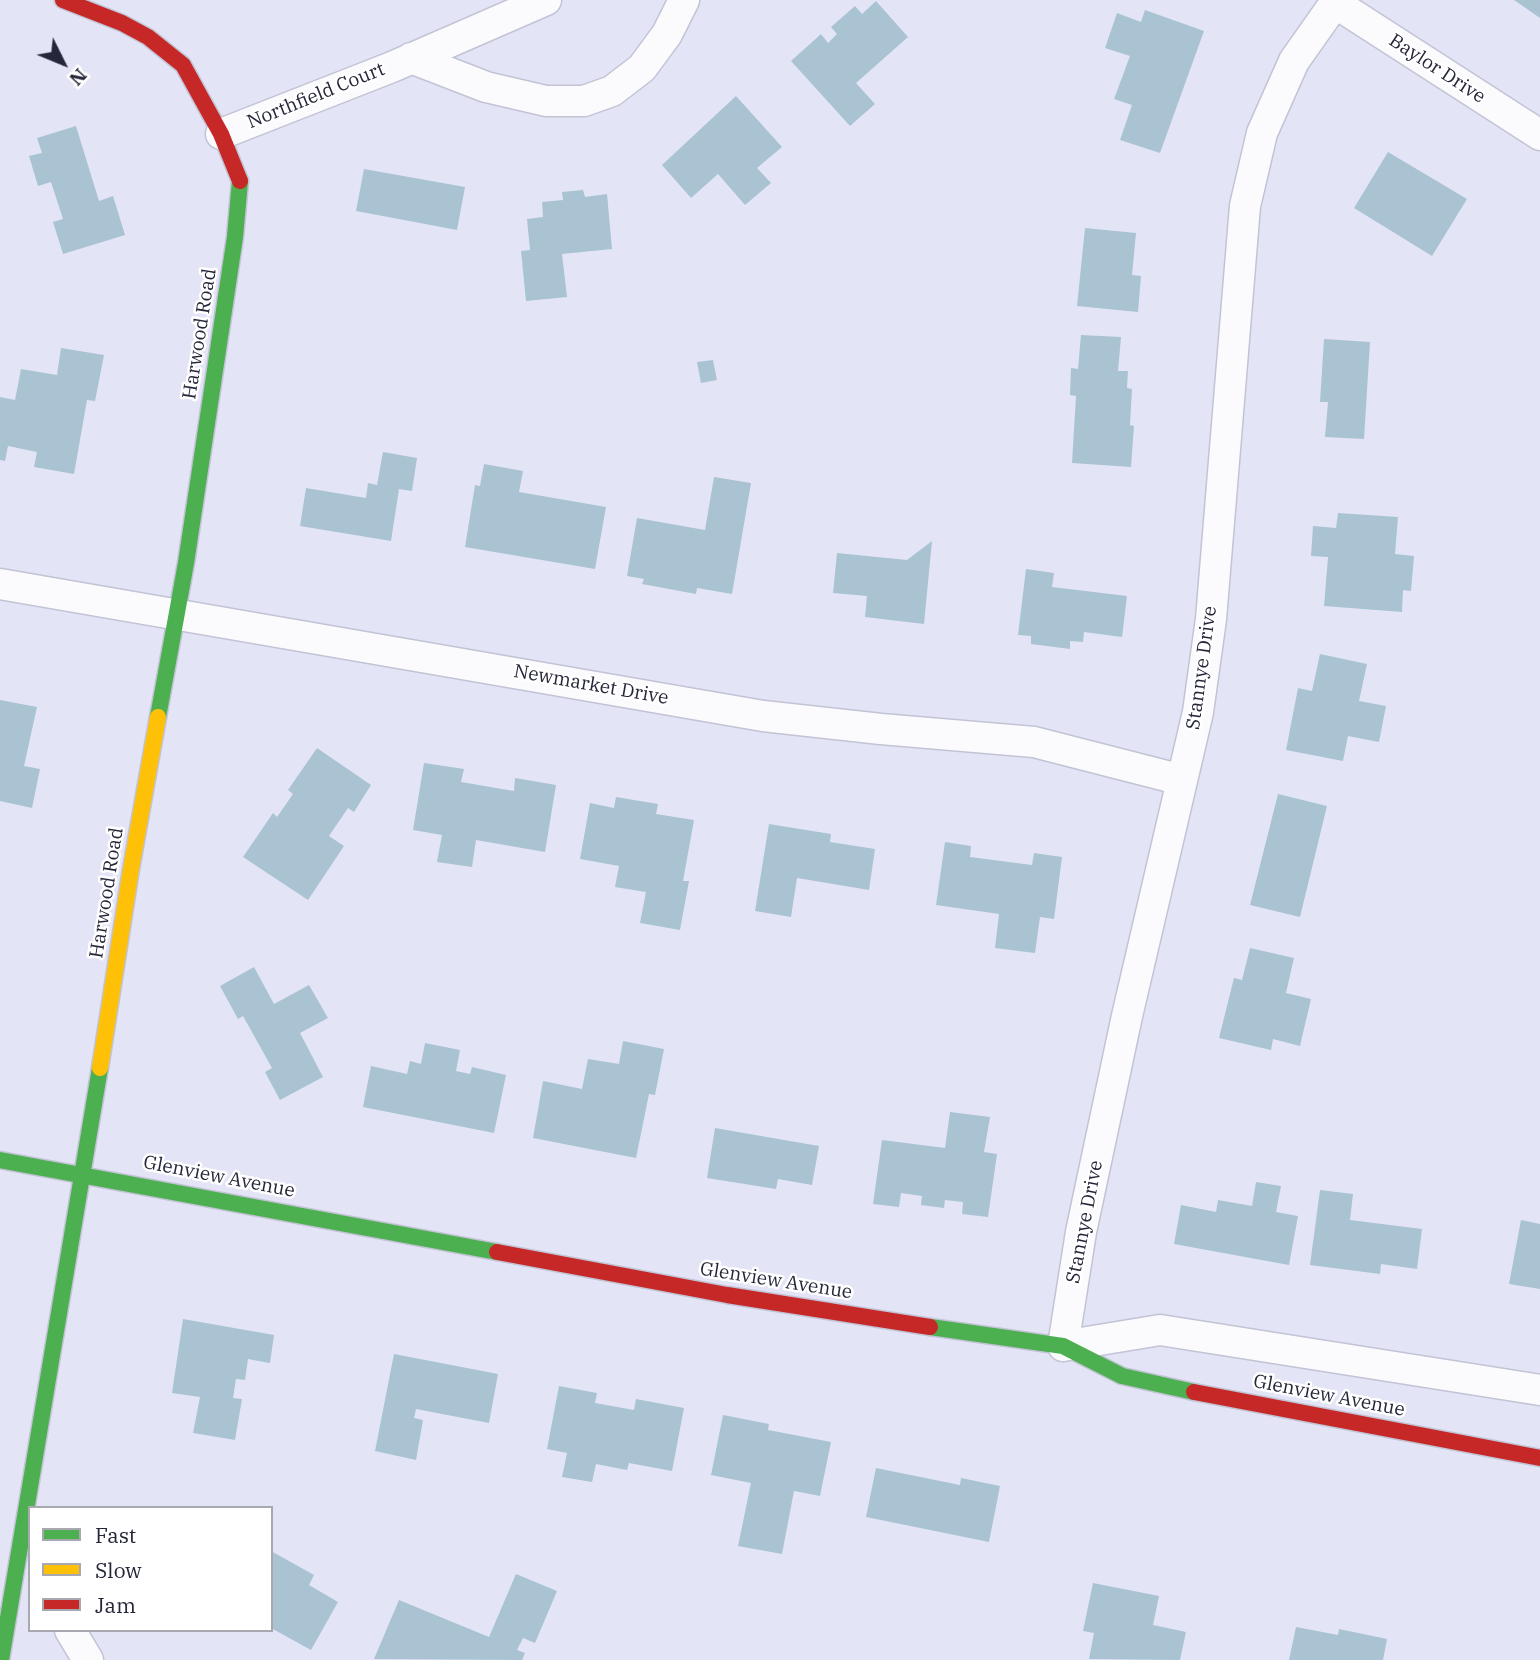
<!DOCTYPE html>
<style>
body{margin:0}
#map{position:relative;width:1540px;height:1660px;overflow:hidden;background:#e3e5f6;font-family:"IBM Plex Serif",serif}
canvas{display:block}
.legend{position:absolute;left:28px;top:1506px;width:245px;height:126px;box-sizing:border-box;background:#fff;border:2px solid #a8a8b0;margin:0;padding:9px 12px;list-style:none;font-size:21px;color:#252639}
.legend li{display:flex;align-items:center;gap:14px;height:35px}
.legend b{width:35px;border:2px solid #a8a8b0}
.north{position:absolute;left:28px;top:28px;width:70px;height:70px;-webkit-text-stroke:5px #fff;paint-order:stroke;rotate:133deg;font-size:19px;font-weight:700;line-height:28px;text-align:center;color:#252639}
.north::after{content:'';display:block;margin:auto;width:24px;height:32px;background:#252639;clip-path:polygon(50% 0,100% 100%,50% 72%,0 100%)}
</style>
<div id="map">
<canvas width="1540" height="1660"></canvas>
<ul class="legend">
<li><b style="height:9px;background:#4caf50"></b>Fast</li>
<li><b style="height:9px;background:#ffc107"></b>Slow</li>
<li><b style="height:9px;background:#c62828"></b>Jam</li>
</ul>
<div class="north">N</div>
</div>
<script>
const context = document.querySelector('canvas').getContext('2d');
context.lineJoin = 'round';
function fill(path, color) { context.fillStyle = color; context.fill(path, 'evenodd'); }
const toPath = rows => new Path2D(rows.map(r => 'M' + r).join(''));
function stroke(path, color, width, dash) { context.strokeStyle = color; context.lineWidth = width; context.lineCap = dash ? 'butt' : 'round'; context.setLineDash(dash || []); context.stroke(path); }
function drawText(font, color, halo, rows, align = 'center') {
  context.font = font + ' "IBM Plex Serif",serif'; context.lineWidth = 5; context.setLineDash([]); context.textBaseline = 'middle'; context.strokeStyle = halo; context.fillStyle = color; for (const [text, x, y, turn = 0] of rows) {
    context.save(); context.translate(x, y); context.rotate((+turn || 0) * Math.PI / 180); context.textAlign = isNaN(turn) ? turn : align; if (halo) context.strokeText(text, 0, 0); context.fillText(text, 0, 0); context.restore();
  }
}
fill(toPath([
 [1514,0,1540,0,1540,18],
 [876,1,908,37,856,83,875,104,850,126,791,61,821,34,828,43,837,34,831,27,855,6,862,14],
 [1145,10,1204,31,1160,153,1120,140,1132,105,1114,99,1130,56,1105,48,1117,13,1141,22],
 [736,96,782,147,757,168,771,183,745,205,718,174,691,198,662,165],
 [76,126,99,201,113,196,125,235,63,254,53,222,63,219,51,182,38,186,29,156,42,153,37,138],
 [1388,152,1467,199,1432,256,1354,208],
 [364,169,465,187,457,230,356,211],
 [583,190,585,197,607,194,612,249,562,254,567,297,526,301,521,251,530,250,527,219,543,217,542,202,563,200,562,192],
 [1085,228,1136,233,1132,275,1141,276,1138,312,1077,306],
 [1081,335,1121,337,1118,371,1128,371,1127,388,1132,389,1130,425,1134,426,1131,467,1072,463,1076,396,1070,395,1071,368,1078,369],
 [1324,339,1370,342,1364,439,1325,437,1328,402,1320,402],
 [61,348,104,355,95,401,87,400,74,474,34,467,37,452,8,446,5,461,0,460,0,397,15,400,21,369,57,375],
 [713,360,717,380,701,383,697,362],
 [383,452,417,458,412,491,399,489,391,541,300,526,306,488,366,498,368,483,377,485],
 [484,464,523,471,519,492,606,507,595,569,465,547,475,485,480,486],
 [714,477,751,483,732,594,697,588,696,594,642,584,644,579,627,576,637,518,705,530],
 [1338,513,1398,517,1395,554,1414,556,1411,591,1403,590,1402,612,1324,606,1328,557,1311,556,1313,526,1336,528],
 [932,541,924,624,865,617,867,596,833,593,837,553,907,560],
 [1026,569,1054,573,1052,587,1127,596,1122,637,1084,632,1083,642,1070,641,1070,649,1031,644,1031,636,1018,635],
 [1320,654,1367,664,1359,701,1386,706,1379,742,1348,736,1343,761,1286,750,1298,688,1312,691],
 [0,700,37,707,24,766,40,769,32,808,0,801],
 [317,748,371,785,354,812,348,808,329,836,344,846,308,900,243,857,273,813,277,817,293,794,288,790],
 [424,763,464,769,461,782,514,791,515,778,556,785,545,852,476,840,472,867,437,862,442,835,413,830],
 [1278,794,1327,806,1300,917,1250,905],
 [616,797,658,804,656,814,694,820,683,881,689,881,680,930,640,923,646,892,615,887,619,866,580,859,590,803,614,808],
 [769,824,831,834,830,842,875,849,869,890,797,878,791,917,755,911],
 [945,842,971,846,970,857,1032,865,1034,853,1062,857,1054,919,1040,917,1035,953,995,948,999,914,936,905],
 [1250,948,1294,958,1286,993,1311,999,1300,1046,1273,1039,1271,1050,1219,1038,1234,978,1242,980],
 [254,967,274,1004,309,985,328,1018,300,1033,323,1077,280,1100,265,1072,272,1068,243,1016,238,1019,220,986],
 [623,1041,664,1049,655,1095,649,1094,636,1158,533,1138,543,1081,582,1089,588,1059,619,1064],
 [425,1043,460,1050,456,1071,470,1074,472,1067,506,1075,494,1133,363,1107,371,1066,407,1074,410,1061,421,1064],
 [950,1112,990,1117,984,1152,997,1154,988,1217,962,1214,963,1202,945,1200,944,1208,921,1205,922,1196,901,1193,899,1207,873,1204,882,1140,945,1148],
 [715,1128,819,1146,812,1185,778,1179,776,1189,707,1178],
 [1256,1182,1281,1186,1276,1212,1298,1216,1289,1265,1174,1244,1181,1205,1216,1212,1218,1200,1252,1206],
 [1320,1190,1353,1194,1350,1220,1422,1229,1417,1269,1381,1264,1380,1274,1310,1265],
 [1521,1220,1540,1224,1540,1289,1509,1284],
 [183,1319,274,1335,270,1363,248,1359,245,1380,236,1379,233,1398,242,1399,235,1440,193,1433,200,1397,172,1393],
 [394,1354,498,1374,489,1423,416,1409,414,1418,423,1420,416,1460,375,1451],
 [559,1386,597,1393,595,1403,634,1410,636,1399,684,1408,672,1471,629,1463,627,1470,596,1464,592,1482,562,1477,567,1453,547,1449],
 [723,1415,769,1424,768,1430,831,1442,820,1496,794,1491,782,1554,738,1546,751,1483,711,1475],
 [876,1468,960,1485,961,1478,1000,1486,989,1542,866,1517],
 [271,1551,314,1575,309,1585,338,1602,311,1650,271,1628],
 [516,1574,557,1591,535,1643,523,1638,517,1650,525,1653,522,1660,374,1659,399,1600,489,1637],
 [1093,1583,1159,1596,1153,1625,1186,1632,1180,1660,1089,1659,1094,1633,1083,1631],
 [1296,1627,1338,1635,1339,1629,1387,1639,1383,1660,1289,1660]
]), '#a9c3d2');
const street = toPath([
 [1337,0,1294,61,1262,133,1245,206,1211,619,1198,712,1127,1016,1081,1232,1063,1346,1160,1330,1540,1390],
 [1335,3,1540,135],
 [411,58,486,87,546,101,584,101,612,91,642,68,667,34,684,0],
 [221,134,392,67,546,0],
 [0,584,763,716,881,729,1034,742,1182,780],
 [70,1630,88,1660]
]);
const fast = toPath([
 [158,717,186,563,235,237,240,181],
 [0,1160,497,1252],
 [930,1327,1063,1346,1122,1376,1194,1392],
 [1,1660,100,1068]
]);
const slow = toPath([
 [100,1068,131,869,158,717]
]);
const jam = toPath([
 [63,0,122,23,148,37,183,65,221,134,240,181],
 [497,1252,727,1295,930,1327],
 [1194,1392,1540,1458]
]);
stroke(street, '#c2c3d4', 33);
stroke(fast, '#c2c3d4', 19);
stroke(slow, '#c2c3d4', 19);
stroke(jam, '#c2c3d4', 19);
stroke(street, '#fbfbfe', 30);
stroke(fast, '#4caf50', 16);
stroke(slow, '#ffc107', 16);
stroke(jam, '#c62828', 16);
drawText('19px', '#252639', '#fff', [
 ["Baylor Drive",1437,69,33],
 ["Northfield Court",316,96,-22],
 ["Harwood Road",200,334,-81],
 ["Stannye Drive",1202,668,-82],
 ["Newmarket Drive",591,685,10],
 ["Harwood Road",107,893,-81],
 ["Glenview Avenue",219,1177,11],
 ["Stannye Drive",1085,1222,-79],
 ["Glenview Avenue",776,1281,9],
 ["Glenview Avenue",1329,1396,11]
]);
</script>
